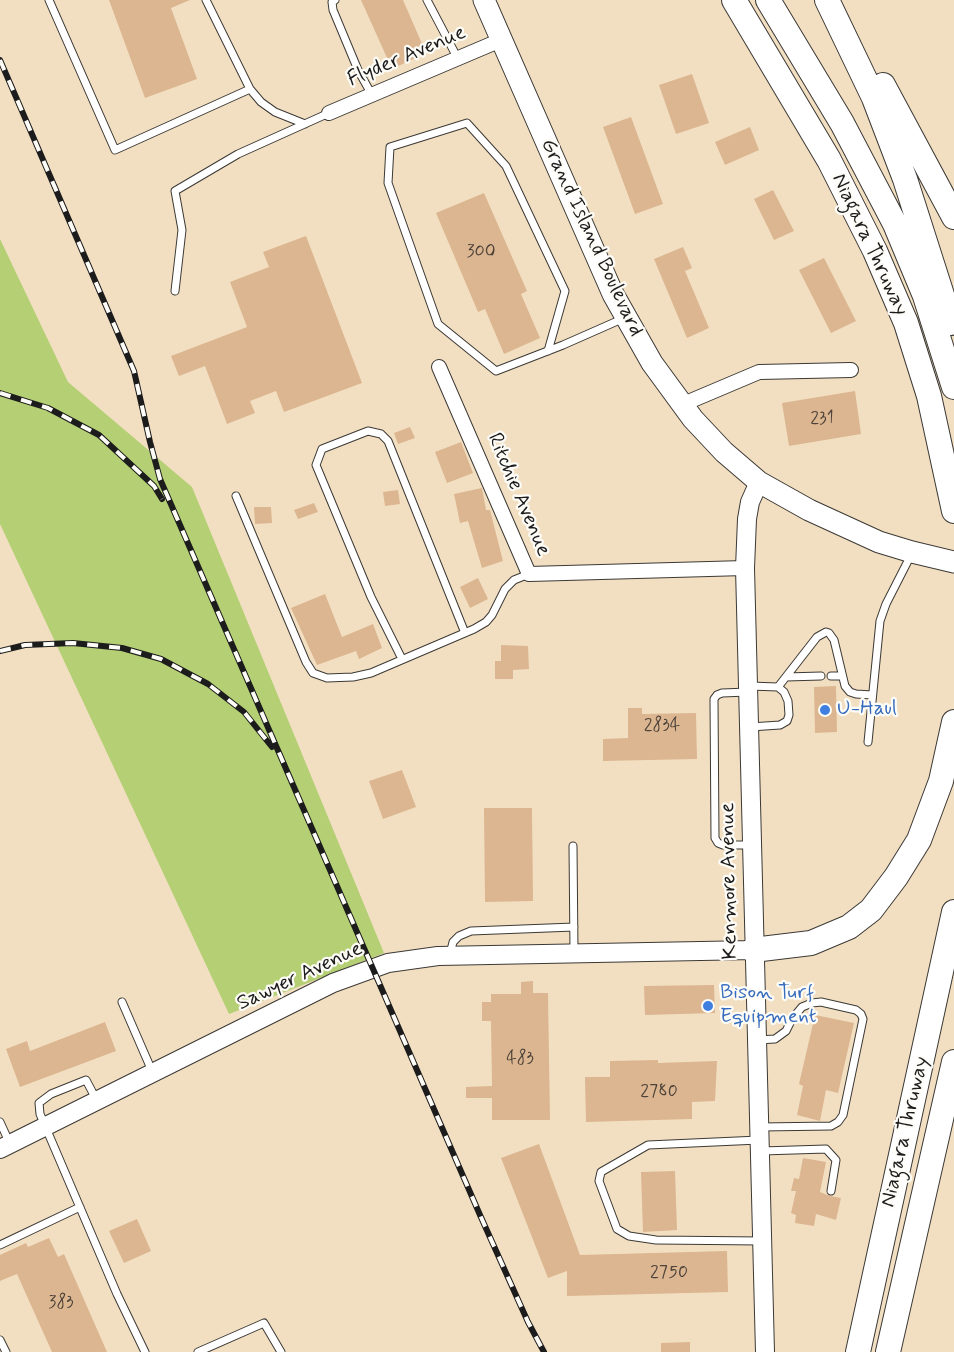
<!DOCTYPE html>
<style>
body{margin:0}
canvas{display:block;background:#f2dfc1}
</style>
<canvas width="954" height="1352"></canvas>
<script>
const context = document.querySelector('canvas').getContext('2d');
context.lineJoin = 'round';
function fill(path, color) { context.fillStyle = color; context.fill(path, 'evenodd'); }
const toPath = rows => new Path2D(rows.map(r => 'M' + r).join(''));
function stroke(path, color, width, dash) { context.strokeStyle = color; context.lineWidth = width; context.lineCap = dash ? 'butt' : 'round'; context.setLineDash(dash || []); context.stroke(path); }
function drawText(font, color, halo, rows, align = 'center') {
  context.font = font + ' Mynerve,sans-serif'; context.lineWidth = 4.5; context.setLineDash([]); context.textBaseline = 'middle'; context.strokeStyle = halo; context.fillStyle = color; for (const [text, x, y, turn = 0] of rows) {
    context.save(); context.translate(x, y); context.rotate((+turn || 0) * Math.PI / 180); context.textAlign = isNaN(turn) ? turn : align; if (halo) context.strokeText(text, 0, 0); context.fillText(text, 0, 0); context.restore();
  }
}
fill(toPath([
 [0,239,68,382,192,487,384,953,229,1014,0,524]
]), '#b4cf74');
fill(toPath([
 [109,0,190,0,171,8,197,79,145,98],
 [361,0,403,0,426,53,392,69],
 [692,74,709,123,676,134,659,85],
 [631,117,663,204,635,214,603,127],
 [750,127,759,150,725,165,715,142],
 [773,190,794,231,774,240,754,199],
 [484,193,527,291,521,294,540,338,504,354,485,309,478,312,436,213],
 [306,236,362,383,284,412,276,391,250,401,255,413,227,424,205,366,179,376,171,356,247,327,230,282,269,267,263,252],
 [683,247,692,268,685,271,709,328,687,338,654,259],
 [824,258,856,321,831,333,799,270],
 [855,391,861,434,789,446,782,403],
 [410,427,415,438,398,444,394,433],
 [461,442,473,473,447,483,435,452],
 [482,488,486,510,490,510,503,561,482,568,468,521,460,523,454,494],
 [398,490,400,504,385,506,383,492],
 [314,503,318,512,298,519,294,510],
 [254,507,271,507,272,523,255,524],
 [478,578,488,599,470,608,460,587],
 [325,594,342,637,373,624,382,648,359,659,356,651,317,665,291,608],
 [501,645,528,646,529,669,513,670,513,679,495,679,495,661,501,661],
 [836,686,837,732,815,733,814,687],
 [628,708,642,708,642,714,696,713,697,759,603,761,603,739,628,738],
 [402,770,416,807,383,819,369,781],
 [484,808,532,808,533,901,485,902],
 [533,981,533,993,548,993,550,1120,492,1120,492,1098,466,1098,466,1087,492,1086,491,1021,482,1021,482,1002,491,1002,491,994,521,994,521,982],
 [714,985,715,1013,645,1015,644,986],
 [815,1015,854,1023,838,1093,826,1090,820,1121,797,1115,803,1086,799,1084],
 [105,1022,116,1051,20,1087,6,1049,27,1041,30,1051],
 [658,1060,658,1063,717,1061,715,1101,692,1102,692,1119,586,1122,585,1077,610,1077,610,1061],
 [539,1144,580,1255,727,1251,728,1292,567,1296,567,1271,548,1278,501,1158],
 [803,1158,826,1162,820,1192,830,1196,841,1198,836,1220,816,1214,814,1226,795,1223,796,1215,791,1213,796,1191,791,1191,794,1178,799,1179],
 [675,1171,677,1230,643,1232,641,1172],
 [137,1219,151,1251,124,1263,109,1231],
 [49,1238,58,1257,64,1254,107,1352,52,1352,17,1274,0,1281,0,1255,26,1243,28,1247],
 [690,1342,690,1352,661,1352,661,1343]
]), '#dcb690');
const lane = toPath([
 [49,0,115,150,250,89],
 [206,0,250,89,261,102,275,112,305,124],
 [335,0,332,2,333,10,358,70,372,95],
 [427,0,458,59],
 [175,291,182,230,175,191,238,154,329,113],
 [548,351,565,291,506,166,467,123,390,147,388,183,438,324,496,371,563,345,622,319],
 [236,496,306,662,313,673,327,678,353,677,371,673,474,629,486,622,492,615,505,589,514,580,529,574],
 [402,659,371,597,316,465,322,449,368,431,381,434,388,441,465,633],
 [831,676,842,676],
 [786,677,821,676],
 [778,687,817,637,826,632,829,633,834,640,845,686,850,692,856,694,872,695],
 [748,692,722,693,717,695,714,699,715,838,718,843,723,845,750,845],
 [750,727,780,725,787,721,789,715,788,701,784,692,778,687,750,686],
 [868,742,880,621,886,604,911,555],
 [573,846,574,951],
 [450,954,453,942,459,936,471,931,574,927],
 [122,1002,152,1071],
 [757,1040,775,1039,786,1031,792,1019,802,1007,812,1003,821,1002,856,1010,861,1014,863,1019,843,1115,838,1122,831,1126,761,1127],
 [96,1099,86,1080,51,1094,39,1103,40,1114,117,1294,145,1352],
 [0,1122,10,1144],
 [759,1140,648,1145,601,1172,599,1181,617,1229,629,1236,656,1240,762,1241],
 [762,1151,826,1149,836,1160,831,1191],
 [0,1245,80,1207],
 [0,1340,6,1352],
 [198,1352,264,1323,281,1352]
]);
const street = toPath([
 [329,113,501,40],
 [439,367,529,574,745,568],
 [681,405,759,372,851,370]
]);
const secondary = toPath([
 [759,482,750,502,747,519,745,568,765,1352],
 [0,1149,333,983,388,963,438,956,753,950]
]);
const primary = toPath([
 [484,0,613,294,652,363,693,419,724,452,759,482,809,510,879,542,912,552,954,562]
]);
const highway = toPath([
 [734,0,829,160,875,251,906,323,929,396,954,511],
 [768,0,842,123,895,224,925,296,954,387],
 [827,0,874,98,905,179,951,323],
 [883,85,954,217],
 [753,950,811,943,849,927,871,910,896,877,919,840,941,781,954,722],
 [858,1352,954,912],
 [888,1352,954,1062]
]);
stroke(lane, '#3c3935', 9);
stroke(street, '#3c3935', 16);
stroke(secondary, '#3c3935', 20);
stroke(primary, '#3c3935', 23);
stroke(highway, '#3c3935', 26);
stroke(lane, '#fff', 7);
stroke(street, '#fff', 14);
stroke(secondary, '#fff', 18);
stroke(primary, '#fff', 21);
stroke(highway, '#fff', 24);
const rail = toPath([
 [0,60,134,371,150,442,160,479,480,1215,528,1322,544,1352],
 [0,393,48,408,99,435,154,486,162,499],
 [0,651,25,645,73,643,122,648,161,659,208,684,244,712,272,747]
]);
stroke(rail, '#1c1c1c', 6);
stroke(rail, '#fdfcf7', 4, [11]);
for (const [x, y, r, color] of [
 [825,710,6,"#3f7fe0"],
 [708,1006,6,"#3f7fe0"]
]) { const dot = new Path2D(); dot.arc(x, y, r, 0, 2 * Math.PI); context.fillStyle = color; context.fill(dot); stroke(dot, '#fdfcf7', 2); }
drawText('18px', '#4c4239', null, [
 ["300",481,252],
 ["231",822,419],
 ["2834",662,726],
 ["483",520,1059],
 ["2780",659,1092],
 ["2750",669,1273],
 ["383",61,1303]
]);
drawText('21px', '#1c1c1c', '#fdfcf7', [
 ["Flyder Avenue",407,57,-23],
 ["Grand Island Boulevard",591,238,65],
 ["Niagara Thruway",869,245,65],
 ["Ritchie Avenue",518,495,67],
 ["Kenmore Avenue",730,881,-91],
 ["Sawyer Avenue",300,977,-25],
 ["Niagara Thruway",906,1132,-77]
]);
drawText('21px', '#366cbe', '#fdfcf7', [
 ["U-Haul",837,710],
 ["Bison Turf",720,994],
 ["Equipment",720,1018]
], 'left');
</script>
